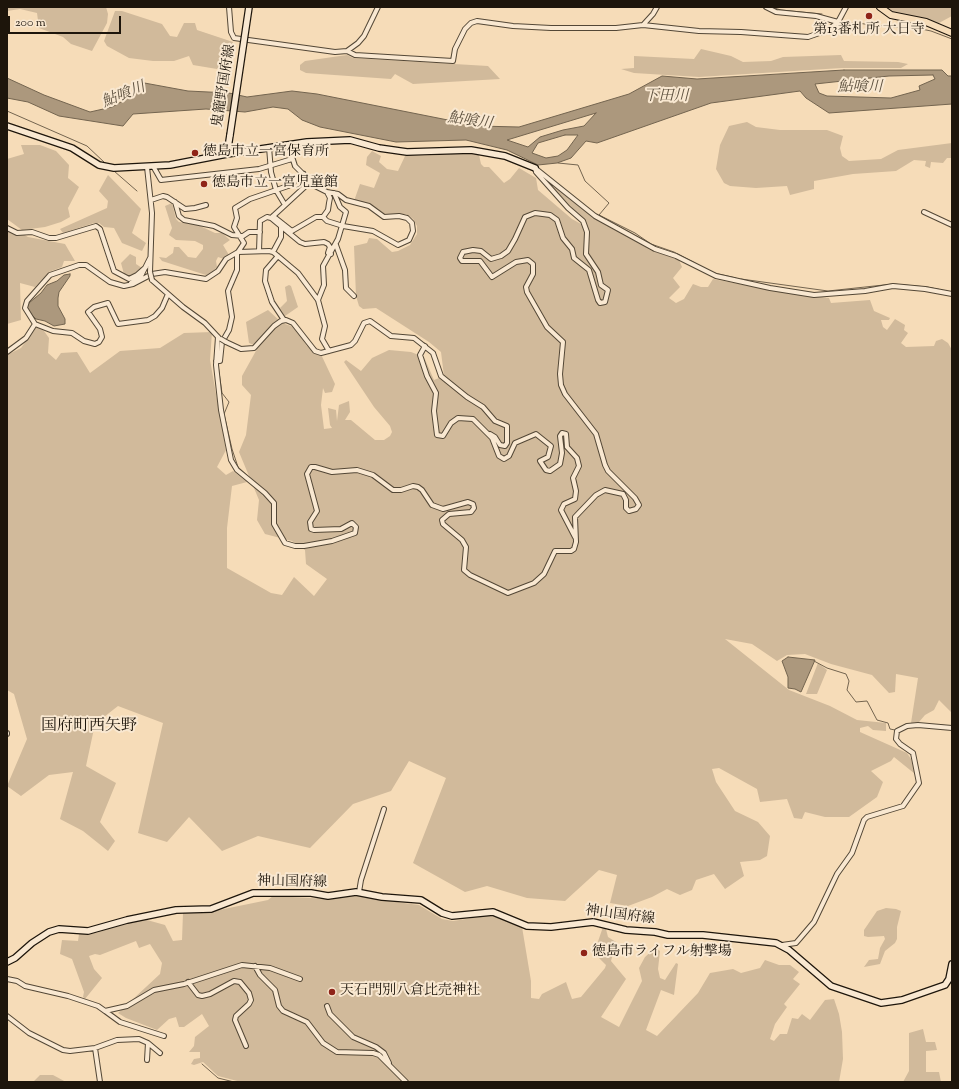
<!DOCTYPE html>
<meta charset="utf-8">
<style>
body{margin:0}
#map{position:relative;width:959px;height:1089px;overflow:hidden;background:#f6dcb8;font-family:"Sorts Mill Goudy",serif}
canvas{display:block}
.frame{position:absolute;inset:0;border:8px solid #1d150b;pointer-events:none}
.scale{position:absolute;left:8px;top:16px;width:113px;height:18px;box-sizing:border-box;border:2px solid #1d150b;border-top:0;padding-left:5px;font-size:12px;line-height:14px;white-space:nowrap;color:#1d150b;-webkit-text-stroke:3px #f9e8d1;paint-order:stroke}
</style>
<div id="map">
<canvas width="959" height="1089"></canvas>
<div class="frame"></div>
<div class="scale">200 m</div>
</div>
<script>
const context = document.querySelector('canvas').getContext('2d');
context.lineJoin = 'round';
function fill(path, color) { context.fillStyle = color; context.fill(path, 'evenodd'); }
const toPath = rows => new Path2D(rows.map(r => 'M' + r).join(''));
function stroke(path, color, width, dash) { context.strokeStyle = color; context.lineWidth = width; context.lineCap = dash ? 'butt' : 'round'; context.setLineDash(dash || []); context.stroke(path); }
function drawText(font, color, halo, rows, align = 'center') {
  context.font = font + ' "Sorts Mill Goudy","Noto Serif JP",serif'; context.lineWidth = 4; context.setLineDash([]); context.textBaseline = 'middle'; context.strokeStyle = halo; context.fillStyle = color; for (const [text, x, y, turn = 0] of rows) {
    context.save(); context.translate(x, y); context.rotate((+turn || 0) * Math.PI / 180); context.textAlign = isNaN(turn) ? turn : align; if (halo) context.strokeText(text, 0, 0); context.fillText(text, 0, 0); context.restore();
  }
}
fill(toPath([
 [7,7,106,7,108,14,107,23,92,51,71,44,63,37,39,28,37,13,20,9,7,11],
 [952,7,952,16,937,24,893,14,887,8],
 [115,11,122,11,162,24,170,36,177,37,184,23,195,23,197,30,233,42,224,63,217,69,193,65,189,56,174,61,153,61,129,58,107,46,104,41],
 [701,49,731,56,743,62,771,61,783,57,841,55,844,61,898,62,908,64,901,68,842,68,699,77,634,73,621,69,634,68,634,56,694,59],
 [347,55,353,58,488,66,500,79,413,84,395,74,391,79,306,73,300,70,300,65,305,61],
 [747,122,756,127,780,130,827,130,843,136,840,148,842,156,849,161,881,159,898,150,952,143,952,158,947,158,943,163,931,162,930,168,925,166,926,161,914,160,896,171,853,174,814,181,814,189,790,195,787,186,756,188,730,186,724,183,716,169,720,145,729,126],
 [21,145,40,145,56,151,69,165,68,178,79,187,68,208,70,217,61,222,45,227,22,230,7,219,7,159,24,154],
 [372,151,381,156,379,162,387,169,398,171,405,156,425,156,465,153,479,155,481,164,484,167,489,167,504,183,510,179,519,168,536,178,538,190,572,219,583,225,587,224,540,173,595,219,632,238,650,250,679,260,682,267,673,278,680,287,669,298,676,303,684,299,693,284,701,287,708,287,713,279,782,292,829,298,831,303,870,300,874,311,890,318,889,320,881,320,883,327,887,330,895,319,905,325,904,330,908,333,901,343,906,347,934,346,936,341,942,339,948,343,952,350,952,713,939,700,934,710,925,715,919,722,911,723,918,678,896,674,895,692,889,693,872,675,831,664,805,654,787,655,777,661,752,644,725,639,789,690,830,706,857,720,886,723,886,731,873,730,868,726,860,728,860,732,907,753,911,759,915,774,894,757,891,761,871,771,883,782,877,797,849,817,825,817,805,812,802,819,794,818,787,799,760,802,757,789,719,768,712,769,716,782,735,811,758,822,770,836,767,856,760,860,740,862,744,876,725,889,714,874,696,880,692,890,680,895,667,889,652,897,628,906,610,903,617,875,599,870,565,901,527,898,487,886,465,892,413,863,446,778,409,761,391,791,353,804,310,848,258,836,222,851,189,817,167,842,138,833,163,723,118,706,95,724,86,766,116,783,100,822,115,841,108,851,83,831,60,819,73,772,49,775,21,796,7,786,27,739,14,694,7,690,7,355,21,348,36,327,44,331,49,338,48,353,56,360,61,353,77,352,90,373,120,351,160,348,184,333,212,332,210,360,226,450,217,467,226,475,233,471,247,482,232,486,227,528,227,568,271,593,282,595,294,577,314,596,327,579,306,564,305,550,292,541,265,534,257,520,259,500,239,452,246,435,251,395,242,385,242,376,257,349,254,345,249,343,246,322,268,310,282,323,294,327,307,346,318,348,335,384,332,392,325,393,323,388,321,405,324,429,332,428,330,425,328,408,336,410,337,421,339,405,349,401,350,412,345,420,351,420,375,440,384,440,390,436,392,432,390,426,374,407,344,362,346,360,361,371,372,358,389,350,411,352,424,357,434,380,444,376,441,352,429,342,376,308,363,309,359,306,356,296,354,246,367,243,369,238,377,239,392,252,398,251,410,245,417,234,417,226,413,219,406,214,386,215,372,205,354,201,360,184,374,188,380,173,366,165,367,157],
 [108,175,141,209,132,233,146,243,142,251,122,243,114,228,104,227,99,223,94,223,63,233,60,229,107,208,108,201,99,191],
 [172,203,176,219,179,222,198,225,215,233,222,233,230,240,223,245,229,255,224,259,218,257,216,261,217,267,209,276,162,261,159,257,166,258,173,253,174,247,179,247,188,257,196,258,203,249,203,245,195,241,176,240,169,235,172,228,165,206],
 [7,225,28,237,65,244,75,261,64,261,62,267,49,272,35,287,20,283,21,320,7,324],
 [130,254,136,257,136,264,142,268,136,274,130,276,124,274,121,263],
 [289,285,291,286,298,307,285,316,280,308,287,301,285,287],
 [818,663,827,670,817,694,806,694],
 [362,894,396,902,419,905,442,919,453,921,492,915,522,927,531,981,531,998,539,999,542,994,566,982,572,999,581,997,605,968,606,965,594,953,603,927,606,929,608,937,616,942,611,961,626,979,601,1017,619,1027,642,981,639,968,645,957,655,948,660,951,658,969,660,978,665,980,676,963,678,964,674,995,661,990,646,1030,657,1036,698,993,710,973,733,969,741,973,760,968,765,960,779,965,790,965,799,972,793,979,800,984,784,1004,787,1007,775,1024,770,1039,774,1041,780,1034,787,1034,792,1018,798,1019,802,1014,810,1020,825,1000,834,999,839,1014,842,1032,843,1059,839,1082,241,1082,218,1076,203,1062,194,1065,191,1064,194,1059,200,1058,200,1052,189,1052,194,1046,195,1037,209,1026,202,1014,184,1027,179,1027,176,1017,169,1019,157,1030,126,1018,118,1013,160,974,162,963,150,944,139,948,136,941,100,955,95,954,89,956,94,969,102,978,85,999,83,997,84,992,72,959,60,954,62,940,78,941,79,934,96,933,129,922,147,920,165,925,173,941,182,940,183,913,219,910,268,900,273,896,330,899],
 [886,908,896,909,901,911,897,927,897,939,895,943,885,951,880,964,864,967,869,960,878,959,880,948,885,939,884,936,868,937,864,936,864,930,877,911],
 [923,1029,926,1042,935,1042,937,1050,926,1051,926,1072,939,1072,941,1082,903,1082,909,1071,909,1033],
 [40,1075,53,1075,66,1082,33,1082]
]), '#d1ba9b');
const water = toPath([
 [844,70,942,70,948,76,952,76,952,104,829,113,806,98,800,91,711,103,597,143,586,141,571,158,557,163,538,165,507,150,466,140,396,142,320,127,302,120,288,109,273,107,245,112,206,109,133,114,123,126,59,116,28,102,7,98,7,78,44,95,90,112,112,107,132,96,137,90,136,84,139,82,188,91,229,93,247,97,292,91,317,94,478,126,519,127,629,94,662,76,697,79,844,70],
 [933,75,935,79,919,86,920,90,891,98,827,96,819,93,815,84,889,76,933,75],
 [596,113,584,126,563,130,540,137,528,147,507,140,596,113],
 [565,135,578,135,567,150,558,156,546,158,532,153,538,143,565,135],
 [70,274,70,276,59,292,58,298,58,306,65,319,65,324,54,326,45,321,36,319,29,312,27,306,29,303,41,293,47,285,57,281,64,275,70,274],
 [788,657,815,660,801,692,795,689,788,688,788,677,782,661,788,657]
]);
fill(water, '#ac987d');
stroke(water, '#73644f', 1);
stroke(toPath([
 [771,7,781,10,822,14],
 [837,24,855,23,895,27,912,27,931,31,952,39],
 [7,111,87,146,105,163],
 [558,163,578,165,585,181,609,203,599,215,635,233,651,244,674,252,695,263],
 [114,171,137,191],
 [714,273,736,278],
 [741,279,828,291,893,284,927,287,942,290],
 [218,365,222,393,229,402,224,414,232,449,238,467,252,480],
 [256,483,262,488],
 [814,661,827,668,846,674,849,681,847,690,856,702,867,701,877,720,888,723,890,729,895,730],
 [938,725,952,726],
 [202,1064,218,1078,234,1082]
]), '#73644f', 1);
const street = toPath([
 [229,7,231,32,234,38,335,52,347,51,358,43,364,36,378,7],
 [766,7,776,12,816,16,838,22],
 [643,25,653,14,657,7],
 [347,51,355,55,453,61,455,49,465,29,471,23,477,21,513,26,551,28,616,28,643,25,699,31,741,32,808,37,828,30,838,22,846,7],
 [288,144,295,166,315,186,327,192,338,194,346,200,369,206,384,217,399,216,407,218,412,223,413,231,409,240,398,245,373,231,343,226,327,221,323,217],
 [269,147,271,172,276,190,285,205],
 [153,166,161,180,259,169,292,159],
 [147,167,152,213,150,272],
 [535,168,595,216,655,249,676,256,716,276,770,288,814,295,865,291,893,286,925,289,952,294],
 [310,182,271,218,300,242,305,244,324,242,328,244,330,247,328,253,331,254],
 [151,200,163,196,167,197,185,209,195,208,206,205],
 [175,202,179,216,184,220,214,226,232,235,243,236,249,232,260,232],
 [924,212,952,225],
 [273,216,292,231,316,217,323,217,328,210,329,203,330,198,327,192],
 [7,228,17,233,32,232,49,238,56,238,96,226,100,229,114,271,129,279,137,275,146,267],
 [336,245,345,270,346,288,354,296],
 [259,251,260,221,267,217,271,218],
 [238,252,244,243,234,227,237,218,235,208,250,199,288,186,304,174],
 [273,252,281,237,281,227],
 [278,256,266,270,265,281,272,302,284,320],
 [152,280,183,307,205,323,219,338],
 [131,283,141,276,150,258],
 [168,294,162,308,155,316,148,320,118,324,108,303,94,307,88,312,100,329,102,337,99,342,95,344,84,341,72,333,53,331,35,324,25,308,27,301,50,275,79,265,86,265,110,282,124,286,133,284,152,274,165,272,206,279,218,271,226,259,238,252,269,251,273,252,298,273,318,300,325,326,322,339,329,351],
 [318,300,324,285,323,266,338,239,346,212,340,207,334,193],
 [218,337,216,365,221,410,231,460,237,470,265,493,274,503,274,524,285,543,295,546,304,546,332,541,355,533,356,527,352,523,341,529,314,530,311,529,310,522,317,511,307,474,311,467,315,467,332,472,357,470,373,475,393,490,401,490,413,486,418,487,422,490,432,505,443,509,468,502,473,504,474,508,471,512,449,514,442,520,443,524,462,540,466,547,464,570,470,575,508,593,534,583,544,574,555,551,571,551,574,549,576,542,575,517,596,495,605,490,623,494,626,500,626,508,629,511,636,509,639,505,635,498,608,471,605,465,596,434,565,394,561,385,560,374,563,342,547,327,527,292,526,287,533,274,533,264,528,260,516,262,492,277,480,261,462,261,460,258,463,252,473,250,481,251,491,259,501,256,508,251,515,239,525,217,535,213,550,215,557,220,563,238,572,249,574,258,589,270,598,300,600,303,605,302,608,290,601,285,598,272,586,254,587,232,583,221,568,208,536,172,535,168],
 [226,342,241,349,254,348,274,326,281,321,286,320,293,323,315,351,321,353,351,345,355,341,364,323,370,321,391,336,414,338,433,353,441,376,467,397,483,407,495,421,507,426,507,443,505,446,500,445,495,437,490,434],
 [425,346,420,355,427,376,436,393,434,411,437,435,443,436,451,423,458,418,473,419,492,438,499,456,504,459,509,456,515,443,536,434,551,446,548,457,540,461,546,470,550,471,560,464,562,453,560,436,562,433,566,434,567,447,577,458,579,466,573,478,576,491,575,499,564,504,561,510,575,537],
 [7,352,26,338,35,324],
 [216,361,220,361,222,342,229,330,232,317,228,291,237,270,237,253],
 [7,733,7,734],
 [359,892,361,880,384,809],
 [782,945,796,943,814,922,837,874,852,853,864,820,867,817,903,806,919,783,913,753,900,744,896,739,897,731,907,726,918,725,952,728],
 [255,966,260,975,275,990,279,1006,283,1011,307,1022,323,1043,337,1052,373,1053,379,1055,406,1082],
 [7,979,17,981,25,986,68,996,98,1006,105,1011,127,1006,154,990,184,984,242,965,270,968,300,979],
 [188,982,198,995,202,996,210,994,234,981,240,982,249,993,251,1000,249,1004,236,1016,235,1020,246,1046],
 [327,1006,330,1014,353,1037,376,1047,384,1053,389,1063],
 [105,1011,120,1022,164,1036],
 [7,1016,29,1033,63,1050,70,1051,95,1048,117,1040,139,1039,148,1043,147,1060],
 [148,1043,160,1053],
 [95,1048,100,1082]
]);
const secondary = toPath([
 [7,126,72,148,99,165,114,168,170,165,227,154,230,135],
 [227,154,307,142,350,140,379,148,407,152,471,150,505,156,535,168],
 [7,962,15,958,32,943,49,932,59,929,88,931,127,920,176,910,211,909,253,893,311,893,328,896,356,892,382,897,421,900,442,913,452,916,493,912,527,926,551,927,593,922,626,930,655,932,668,935,703,935,776,943,789,950,831,986,881,1003,902,1000,945,985,949,979,952,964]
]);
const primary = toPath([
 [880,7,891,15,926,22,952,33]
]);
stroke(street, '#534736', 6);
stroke(secondary, '#1d150b', 8);
stroke(primary, '#1d150b', 8);
stroke(street, '#f9e8d1', 4);
stroke(secondary, '#f9e8d1', 5.5);
stroke(primary, '#f6dcb8', 6);
const streetBridge = toPath([
 [150,272,152,280],
 [221,339,226,342]
]);
const secondaryBridge = toPath([
 [230,135,249,7]
]);
stroke(streetBridge, '#534736', 6, []);
stroke(secondaryBridge, '#1d150b', 8, []);
stroke(streetBridge, '#f9e8d1', 4);
stroke(secondaryBridge, '#f9e8d1', 5.5);
for (const [x, y, r, color] of [
 [869,16,4,"#8f2418"],
 [195,153,4,"#8f2418"],
 [204,184,4,"#8f2418"],
 [584,953,4,"#8f2418"],
 [332,992,4,"#8f2418"]
]) { const dot = new Path2D(); dot.arc(x, y, r, 0, 2 * Math.PI); context.fillStyle = color; context.fill(dot); stroke(dot, '#f9e8d1', 1.5); }
drawText('14px', '#1d150b', '#f9e8d1', [
 ["第13番札所 大日寺",869,31,"center"],
 ["徳島市立一宮保育所",203,153],
 ["徳島市立一宮児童館",212,184],
 ["徳島市ライフル射撃場",592,953],
 ["天石門別八倉比売神社",340,992]
], 'left');
drawText('14px', '#1d150b', '#f9e8d1', [
 ["鬼籠野国府線",225,86,-81],
 ["神山国府線",292,883,1],
 ["神山国府線",620,916,7]
]);
drawText('italic 15px', '#5d503e', '#f9e8d1', [
 ["鮎喰川",860,88],
 ["鮎喰川",124,96,-22],
 ["下田川",666,97],
 ["鮎喰川",470,122,8]
]);
drawText('16px', '#1d150b', '#f9e8d1', [
 ["国府町西矢野",89,727]
]);
</script>
